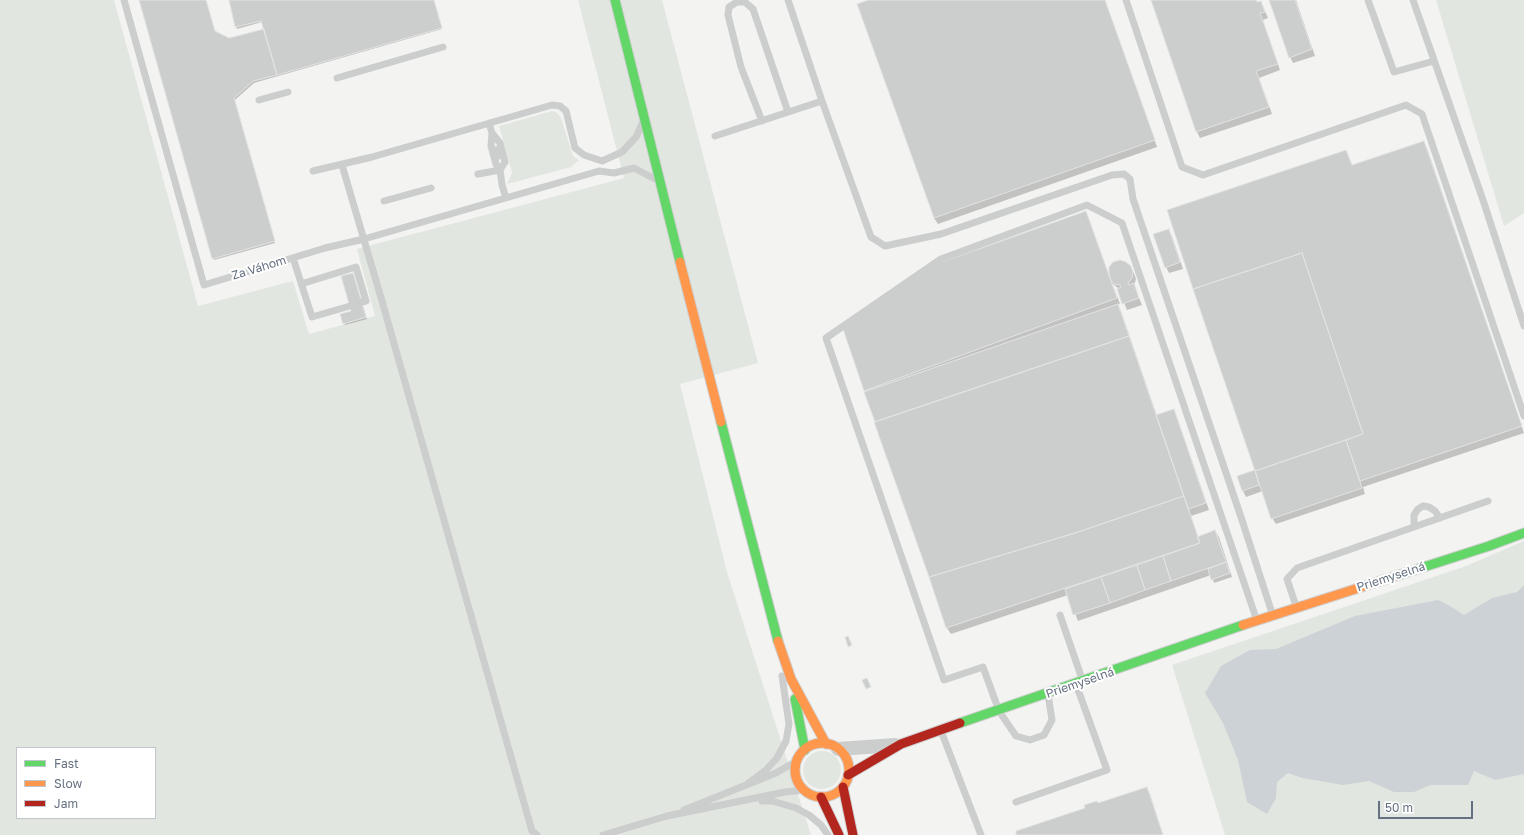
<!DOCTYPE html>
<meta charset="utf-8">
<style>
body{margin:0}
#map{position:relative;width:1524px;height:835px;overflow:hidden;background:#f3f3f2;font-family:"Golos Text",sans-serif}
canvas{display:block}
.legend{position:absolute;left:16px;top:747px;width:140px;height:72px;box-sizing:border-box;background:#fff;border:1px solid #c1c6cc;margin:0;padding:5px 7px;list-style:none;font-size:12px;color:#657080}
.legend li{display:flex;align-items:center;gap:8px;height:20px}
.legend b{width:20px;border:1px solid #c1c6cc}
.scale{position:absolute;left:1378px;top:801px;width:95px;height:18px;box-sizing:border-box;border:2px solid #657080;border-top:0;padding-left:5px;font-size:12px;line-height:14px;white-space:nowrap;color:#657080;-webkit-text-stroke:3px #fff;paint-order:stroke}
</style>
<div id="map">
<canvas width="1524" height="835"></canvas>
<ul class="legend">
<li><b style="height:5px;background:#63d668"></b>Fast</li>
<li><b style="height:5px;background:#ff974d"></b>Slow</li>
<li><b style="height:5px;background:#b3261e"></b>Jam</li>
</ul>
<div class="scale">50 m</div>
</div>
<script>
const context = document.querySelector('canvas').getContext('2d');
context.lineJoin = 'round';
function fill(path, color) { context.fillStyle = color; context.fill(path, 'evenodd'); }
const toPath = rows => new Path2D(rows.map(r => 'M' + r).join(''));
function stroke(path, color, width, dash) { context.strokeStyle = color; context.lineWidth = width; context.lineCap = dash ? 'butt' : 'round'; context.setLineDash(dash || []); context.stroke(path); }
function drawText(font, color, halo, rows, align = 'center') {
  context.font = font + ' "Golos Text",sans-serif'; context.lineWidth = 4; context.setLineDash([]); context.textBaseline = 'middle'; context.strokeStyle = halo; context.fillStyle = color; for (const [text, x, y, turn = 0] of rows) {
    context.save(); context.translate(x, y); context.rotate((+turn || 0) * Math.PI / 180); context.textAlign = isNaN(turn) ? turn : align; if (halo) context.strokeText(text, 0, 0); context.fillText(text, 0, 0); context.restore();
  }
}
fill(toPath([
 [0,0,114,0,198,306,293,281,309,334,375,316,357,249,624,178,578,0,662,0,758,363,680,384,727,572,811,835,0,835],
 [17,748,155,748,155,818,17,818],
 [1436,0,1524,0,1524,213,1504,226],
 [552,111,556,112,561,118,573,156,579,160,571,167,507,184,512,173,499,126],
 [1524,541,1524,835,1225,835,1172,665,1466,566],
 '803 770a19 19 0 1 1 38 0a19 19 0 1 1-38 0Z'
]), '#e2e6e0');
fill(toPath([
 [1524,585,1524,774,1495,780,1474,771,1468,785,1430,785,1414,792,1394,792,1369,781,1343,785,1302,778,1288,773,1277,782,1276,798,1267,814,1247,802,1238,760,1223,723,1205,693,1221,666,1250,650,1276,649,1355,616,1438,600,1450,606,1464,615,1492,598,1517,592]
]), '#cdd2d6');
fill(toPath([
 [140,0,206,0,215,32,229,39,265,29,262,22,237,29,230,1,234,0,433,0,442,29,254,83,235,100,275,243,214,260],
 [871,0,1105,0,1157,147,938,224,934,218],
 [1152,0,1256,0,1258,3,1261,2,1268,18,1263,20,1280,70,1259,78,1272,114,1200,138,1197,132],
 [1270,0,1296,0,1315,56,1293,63,1290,57],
 [1423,142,1427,148,1524,433,1363,487,1365,494,1276,524,1272,518,1263,491,1246,497,1243,491,1256,471,1168,211,1346,151,1352,166],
 [1086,213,1089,219,1109,275,1110,268,1130,267,1134,273,1136,279,1134,286,1142,305,1127,310,1118,288,1112,283,1120,304,1117,305,1121,311,1157,416,1173,411,1177,417,1209,510,1191,516,1198,537,1215,531,1219,537,1232,577,1214,583,1211,575,1078,621,1068,595,951,634,947,628,865,390],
 [1168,230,1172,236,1183,269,1169,273,1166,267],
 [354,275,367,319,345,325,341,315,353,311],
 [1146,788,1150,794,1163,835,1017,835]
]), '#0003');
const building = toPath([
 [139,0,206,0,215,31,229,38,264,29,277,75,253,81,234,98,275,241,212,259,139,0],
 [229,0,434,0,442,28,277,75,261,21,235,27,229,0],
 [868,0,1105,0,1155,140,934,218,857,4,868,0],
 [1151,0,1256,0,1257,2,1261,1,1265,12,1260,13,1278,64,1256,71,1269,107,1196,132,1151,0],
 [1269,0,1295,0,1312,49,1289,58,1269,0],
 [1424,141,1522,426,1360,481,1346,440,1363,434,1302,253,1193,289,1167,210,1346,150,1352,165,1424,141],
 [503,144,507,157,494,161,490,148,503,144],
 [1086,211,1117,298,864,391,843,329,942,262,1086,211],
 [1169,229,1180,262,1165,268,1153,234,1169,229],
 [1302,253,1363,434,1255,471,1193,289,1302,253],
 [1120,260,1126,262,1131,266,1133,272,1132,278,1128,283,1129,285,1134,283,1139,298,1122,304,1117,289,1121,287,1120,285,1115,284,1111,280,1109,274,1109,267,1113,262,1120,260],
 [353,273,366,317,343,324,340,314,351,311,341,276,353,273],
 [1118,304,1129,336,875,422,864,392,1118,304],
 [1129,336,1184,496,1075,533,929,577,874,422,1129,336],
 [1174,409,1206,503,1188,509,1156,415,1174,409],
 [1346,440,1362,488,1271,519,1255,471,1346,440],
 [1255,470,1259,485,1242,491,1237,476,1255,470],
 [1184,496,1200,543,946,628,929,577,1075,533,1184,496],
 [1215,530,1226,562,1171,581,1163,556,1200,543,1197,537,1215,530],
 [1163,556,1171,581,1145,590,1137,565,1163,556],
 [1226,562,1230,573,1211,580,1208,569,1226,562],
 [1137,565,1145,590,1110,603,1101,577,1137,565],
 [1101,577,1110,603,1073,615,1065,589,1101,577],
 [848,636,852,645,848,647,845,637,848,636],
 [867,678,871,687,866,689,862,680,867,678],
 [1147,787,1163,835,1016,835,1016,831,1085,808,1084,805,1097,801,1098,803,1147,787]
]);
fill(building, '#cccece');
stroke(building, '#e2e2e2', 1);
const fast = toPath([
 [615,0,680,262],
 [721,422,778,641],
 [1399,575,1489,546,1524,533],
 [795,699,805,750],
 [960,723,1243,625]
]);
const slow = toPath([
 [680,262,721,422],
 [1243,625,1399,575],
 [778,641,791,679,826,744],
 '795 770a27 27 0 1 1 54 0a27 27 0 1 1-54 0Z'
]);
const jam = toPath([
 [848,775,901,744,960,723],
 [843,787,853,835],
 [821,797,839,835]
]);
stroke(fast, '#cfcfd0', 11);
stroke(slow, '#cfcfd0', 11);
stroke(jam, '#cfcfd0', 11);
stroke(toPath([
 [124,0,204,285,325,248,364,239,599,171,614,173,634,168,655,179],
 [788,0,822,101,871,237,885,246,941,234,1112,175,1124,174,1130,179,1133,199,1241,517,1272,613],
 [1126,0,1182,167,1203,175,1406,105,1422,114,1524,416],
 [1368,0,1394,72,1434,61],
 [1413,0,1483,200,1524,326],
 [337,78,443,47],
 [259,100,288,92],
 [762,121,741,67,728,15,729,7,737,2,745,2,753,9,788,112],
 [489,123,492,133,491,146,496,164,500,170,502,185,506,198],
 [492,133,500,143,505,162,500,170],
 [715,136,822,101],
 [342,165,382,301,532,831,537,835],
 [313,171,372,157,552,105,560,106,566,111,575,148,584,155,602,161,622,152,636,137,642,124],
 [478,174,500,170],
 [384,201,431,188],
 [293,258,312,317,350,306],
 [301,284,356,267,366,301,362,302],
 [1414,527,1414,515,1418,509,1423,506,1429,507,1435,511,1440,518],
 [1296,606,1287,579,1297,568,1488,501],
 [1060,615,1082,679],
 [1048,694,1052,720,1044,735,1030,740,1016,736,999,711,983,667,944,680,826,338,941,259,1087,205,1122,223,1256,618],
 [941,731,981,835],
 [746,785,766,770,777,758,786,741,789,724,782,676],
 [762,801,772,801,796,808,809,815,821,825,828,835],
 [1016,802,1107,770,1076,684],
 [684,810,776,773,798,760],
 [603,835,667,816,785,792,805,790]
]), '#cccdcd', 7);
stroke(toPath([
 [838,749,895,745]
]), '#cccdcd', 14);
stroke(fast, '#63d668', 9);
stroke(slow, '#ff974d', 9);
stroke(jam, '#b3261e', 9);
drawText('12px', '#657080', '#fff', [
 ["Za Váhom",259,268,-17],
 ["Priemyselná",1391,577,-18],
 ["Priemyselná",1080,683,-19]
]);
</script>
